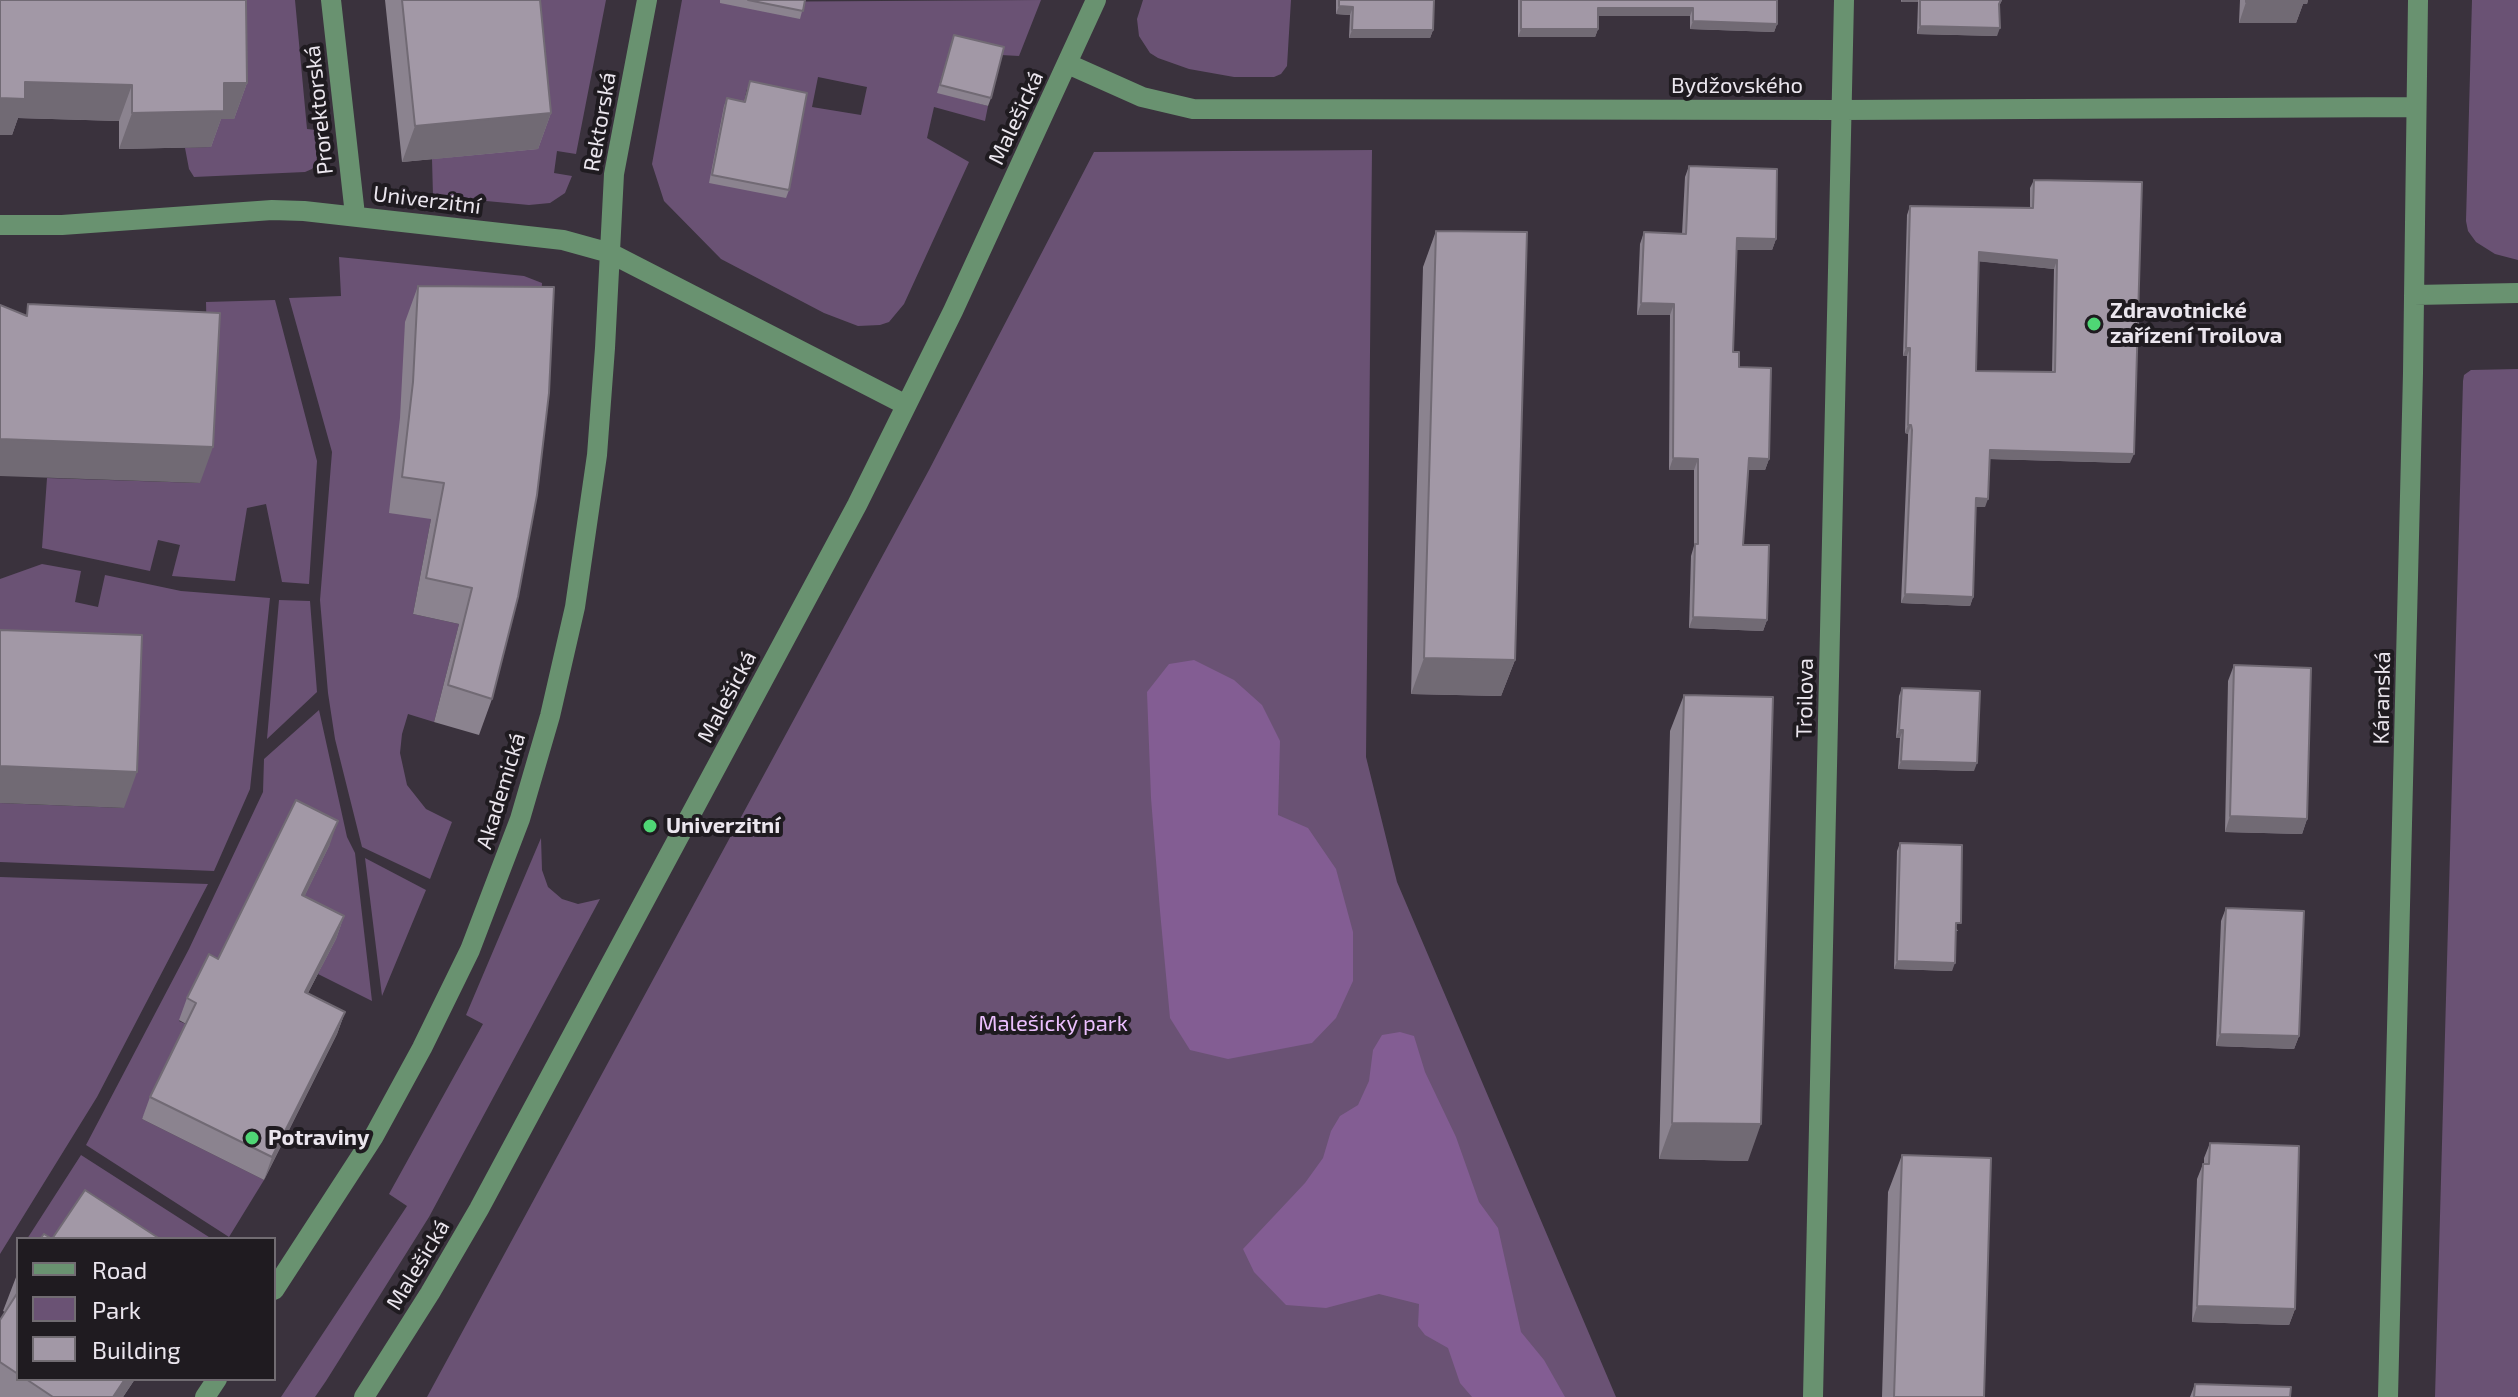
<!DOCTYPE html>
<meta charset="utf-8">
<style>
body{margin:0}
#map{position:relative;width:2518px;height:1397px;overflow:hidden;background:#3a323d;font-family:"Exo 2",sans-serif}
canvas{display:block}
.legend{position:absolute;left:16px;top:1237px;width:260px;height:144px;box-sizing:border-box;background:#1f1b20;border:2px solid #716c72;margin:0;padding:10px 14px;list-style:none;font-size:24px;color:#ebe6ee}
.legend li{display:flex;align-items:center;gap:16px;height:40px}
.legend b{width:40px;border:2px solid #716c72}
</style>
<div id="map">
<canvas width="2518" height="1397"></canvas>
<ul class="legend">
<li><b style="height:10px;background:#699270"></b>Road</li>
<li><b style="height:22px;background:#6a5274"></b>Park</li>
<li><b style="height:22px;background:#a298a6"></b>Building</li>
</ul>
</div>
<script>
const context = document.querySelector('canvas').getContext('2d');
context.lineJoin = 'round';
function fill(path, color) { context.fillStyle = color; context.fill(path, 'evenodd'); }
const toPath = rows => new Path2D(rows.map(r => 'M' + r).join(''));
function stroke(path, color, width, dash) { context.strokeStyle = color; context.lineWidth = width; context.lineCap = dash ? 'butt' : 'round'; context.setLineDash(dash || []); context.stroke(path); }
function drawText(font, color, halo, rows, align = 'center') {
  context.font = font + ' "Exo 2",sans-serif'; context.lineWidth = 8; context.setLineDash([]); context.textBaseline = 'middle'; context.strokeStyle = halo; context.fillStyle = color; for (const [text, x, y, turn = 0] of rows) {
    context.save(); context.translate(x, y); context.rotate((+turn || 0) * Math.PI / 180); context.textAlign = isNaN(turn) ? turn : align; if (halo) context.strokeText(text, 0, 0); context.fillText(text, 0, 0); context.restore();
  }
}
fill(toPath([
 [233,0,295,0,307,129,316,130,320,156,312,169,305,172,194,177,189,169,185,148,211,147,211,119,234,118],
 [480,0,606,0,576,154,557,151,554,173,572,176,565,193,550,203,529,205,433,196,432,159,538,148],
 [682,0,720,0,720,2,1041,0,1019,56,1001,55,938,92,988,106,985,121,934,107,927,138,969,162,904,304,889,322,880,325,858,326,824,313,721,259,664,201,652,164],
 [818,77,867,87,861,115,812,107],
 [747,89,786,198,742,110],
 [1143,0,1291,0,1287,66,1281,74,1274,77,1234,77,1189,69,1158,58,1150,53,1139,36,1137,19],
 [2472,0,2518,0,2518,260,2495,254,2476,242,2468,231,2466,221],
 [1372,150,1366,757,1397,882,1616,1397,427,1397,929,470,1094,152],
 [339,257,524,276,542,283,540,323,431,519,413,614,459,624,434,722,408,714,402,734,400,753,407,785,426,809,452,822,430,879,362,847,335,739,328,693,320,600,332,452,289,298,341,296],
 [275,300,317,461,309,584,282,582,266,504,247,508,235,581,172,576,180,545,158,540,150,571,42,548,47,478,200,483,207,349,206,302],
 [2518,369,2518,1397,2435,1397,2463,381,2464,375,2471,370],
 [42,564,81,571,75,602,98,607,105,575,181,591,270,598,250,789,214,871,0,862,0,803,124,808,0,667,0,579],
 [279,600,310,601,317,692,267,739],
 [319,710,347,837,355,853,372,1001,318,974,335,939,210,981,179,1021,188,1025,142,1119,264,1180,229,1237,86,1145,189,949,263,792,264,759],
 [541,838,542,870,548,887,562,899,578,904,600,899,429,1217,326,1381,315,1397,281,1397,407,1206,389,1194,483,1024,466,1015],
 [365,858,426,890,382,996],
 [0,877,208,884,97,1097,0,1254],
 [81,1155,212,1239,27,1239]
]), '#6a5274');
fill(toPath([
 [1194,660,1234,680,1262,705,1280,741,1278,815,1308,828,1336,869,1353,932,1353,981,1336,1018,1312,1043,1228,1059,1190,1050,1170,1018,1160,911,1151,798,1147,692,1169,664],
 [1400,1032,1414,1036,1425,1072,1456,1137,1479,1202,1498,1228,1521,1332,1544,1360,1565,1397,1472,1397,1460,1383,1448,1348,1425,1335,1418,1326,1419,1304,1379,1294,1326,1308,1286,1305,1254,1272,1243,1249,1305,1183,1323,1158,1331,1131,1340,1116,1358,1105,1369,1081,1373,1050,1382,1035]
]), '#835d93');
stroke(toPath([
 [331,0,355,215],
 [1068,64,1142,97,1193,109,1842,110,2414,107],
 [0,225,62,225,272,210,304,211,563,240,610,253,906,405],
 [2414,295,2518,293],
 [274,1290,374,1136,422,1048,470,950,520,819,550,716,575,607,597,455,605,348,614,174,647,0],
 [205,1397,217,1379],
 [364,1397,430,1293,479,1209,857,505,953,311,1096,0],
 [1813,1397,1844,0],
 [2388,1397,2413,373,2418,0]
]), '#699270', 20);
fill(toPath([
 [0,0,247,83,234,119,221,119,211,147,119,149,119,121,18,118,12,135],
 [385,0,540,0,551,113,538,149,402,162],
 [720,0,805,0,800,19,720,3],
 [1336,0,1434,0,1433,30,1430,38,1349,38,1350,15,1336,14],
 [1518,0,1777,0,1777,24,1774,32,1690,29,1690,16,1598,16,1598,29,1595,37,1518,37],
 [1901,0,2002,0,1999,6,1997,36,1917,34,1918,2,1901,2],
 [2240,0,2308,0,2307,4,2303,4,2296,23,2239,23],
 [954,35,991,98,988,106,937,93],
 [750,81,789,190,786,198,709,183,724,106,727,98,744,101],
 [1689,166,1776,239,1772,250,1736,250,1733,352,1769,459,1765,470,1748,470,1743,545,1767,620,1763,631,1689,628,1691,556,1694,546,1694,470,1669,470,1670,315,1637,315,1640,244,1644,232,1682,234,1685,177],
 [2034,180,2130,463,1990,459,1985,507,1976,507,1973,597,1970,606,1901,603,1908,439,1908,434,1905,433,1907,356,1903,356,1907,215,1910,206,2030,208,2030,188],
 [1978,261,2054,269,2052,372,1976,371],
 [1436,231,1515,660,1501,696,1411,694,1423,267],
 [418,286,492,699,479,735,434,722,459,624,413,614,431,519,389,513,400,418,405,322],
 [2234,665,2307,819,2302,834,2225,832,2228,681],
 [1902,688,1974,771,1898,769,1900,738,1896,738,1899,696],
 [1684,695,1748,1161,1659,1159,1670,731],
 [1900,843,1958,931,1956,931,1952,971,1894,969,1897,851],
 [330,844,304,897,344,916,336,939,308,993,345,1012,337,1034,264,1180,142,1119,150,1097,186,1024,179,1020,187,998,218,959],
 [2226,908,2299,1036,2294,1049,2216,1046,2221,921],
 [2210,1143,2295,1309,2289,1325,2192,1322,2197,1179,2203,1164,2204,1164,2204,1158],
 [1902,1155,1984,1397,1882,1397,1888,1192],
 [18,1272,18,1379,135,1379,123,1397,0,1397,0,1320,5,1312,3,1311],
 [2195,1384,2290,1397,2190,1397]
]), '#8b838f');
fill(toPath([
 [1902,0,1918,0,1918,2,1901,2],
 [2308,0,2307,4,2303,4,2296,23,2239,23,2246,2],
 [1339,6,1353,7,1350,15,1336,14],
 [1598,8,1693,8,1690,16,1595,16],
 [1693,21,1777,24,1774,32,1690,29],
 [1920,26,2000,28,1997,36,1917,34],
 [1521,29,1598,29,1595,37,1518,37],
 [1352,30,1433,30,1430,38,1349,38],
 [25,82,132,85,119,121,18,118,12,135,0,135,0,98],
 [224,83,247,83,234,119,221,119,211,147,119,149,132,113],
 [551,113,538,149,402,162,415,126],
 [1737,238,1776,239,1772,250,1733,250],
 [1979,252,2057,260,2054,269,1975,261],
 [1641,303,1674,304,1670,315,1637,315],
 [1906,348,1910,348,1907,356,1903,356],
 [1908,425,1911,425,1908,434,1905,433],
 [0,439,213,447,200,483,0,476],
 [1990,450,2134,454,2130,463,1987,459],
 [1673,458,1698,459,1694,470,1669,470],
 [1749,458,1769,459,1765,470,1745,470],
 [1976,498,1988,499,1985,507,1973,507],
 [1905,594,1973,597,1970,606,1901,603],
 [1693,617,1767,620,1763,631,1689,628],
 [1424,658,1515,660,1501,696,1411,694],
 [1899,730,1903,730,1900,738,1896,738],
 [1901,761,1977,763,1974,771,1898,769],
 [0,766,137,772,124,808,0,803],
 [2230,816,2307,819,2302,834,2225,832],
 [338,821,330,844,294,918,302,895],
 [344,916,336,939,297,1014,305,992],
 [1897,961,1955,963,1952,971,1894,969],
 [345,1012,337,1034,264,1180,272,1157],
 [2220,1034,2299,1036,2294,1049,2216,1046],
 [1672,1123,1761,1124,1748,1161,1659,1159],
 [2197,1306,2295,1309,2289,1325,2192,1322],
 [125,1379,135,1379,123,1397,113,1397]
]), '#716a74');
const building = toPath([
 [0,0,246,0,247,83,224,83,224,111,132,113,132,85,25,82,25,99,0,98,0,0],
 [402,0,540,0,551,113,415,126,402,0],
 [748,0,805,0,803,11,748,0],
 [1339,0,1434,0,1433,30,1352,30,1353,7,1339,6,1339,0],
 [1521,0,1777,0,1777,24,1693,21,1693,8,1598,8,1598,29,1521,29,1521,0],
 [1920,0,2001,0,1999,4,2000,28,1920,26,1920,0],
 [2246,0,2304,0,2304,2,2246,2,2246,0],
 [954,35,1004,47,991,98,940,85,954,35],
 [750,81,807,93,789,190,712,175,727,98,745,102,750,81],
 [1689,166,1777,169,1776,239,1737,238,1733,352,1739,352,1739,367,1771,368,1769,459,1749,458,1743,545,1769,545,1767,620,1693,617,1695,544,1698,544,1698,459,1673,458,1674,304,1641,303,1644,232,1686,234,1689,166],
 [2034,180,2142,182,2134,454,1990,450,1988,499,1976,498,1973,597,1905,594,1912,430,1911,425,1908,425,1910,348,1906,348,1910,206,2033,208,2034,180],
 [1979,252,2057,260,2055,372,1976,371,1979,252],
 [1436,231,1527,232,1515,660,1424,658,1436,231],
 [418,286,554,287,549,393,537,495,518,597,492,699,448,685,472,588,426,578,444,483,402,477,413,382,418,286],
 [28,304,220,313,213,447,0,439,0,305,27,316,28,304],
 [0,630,142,635,137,772,0,766,0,630],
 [2234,665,2311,668,2307,819,2230,816,2234,665],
 [1902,688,1980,691,1977,763,1901,761,1903,730,1899,730,1902,688],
 [1684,695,1773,697,1761,1124,1672,1123,1684,695],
 [296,800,338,821,302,895,344,916,305,992,345,1012,272,1157,150,1097,196,1003,187,998,209,954,218,959,296,800],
 [1900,843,1962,845,1961,923,1956,923,1955,963,1897,961,1900,843],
 [2226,908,2304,911,2299,1036,2220,1034,2226,908],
 [2210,1143,2299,1146,2295,1309,2197,1306,2203,1164,2209,1164,2210,1143],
 [1902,1155,1991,1158,1984,1397,1894,1397,1902,1155],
 [85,1190,160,1239,52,1239,85,1190],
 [44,1234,52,1239,40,1239,44,1234],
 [18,1292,18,1374,0,1362,0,1320,18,1292],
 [26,1379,125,1379,113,1397,53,1397,26,1379],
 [2195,1384,2291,1387,2290,1397,2194,1397,2195,1384]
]);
fill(building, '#a298a6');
stroke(building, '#716a74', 2);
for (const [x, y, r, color] of [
 [2094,324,8,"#4fd675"],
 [650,826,8,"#4fd675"],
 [252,1138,8,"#4fd675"]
]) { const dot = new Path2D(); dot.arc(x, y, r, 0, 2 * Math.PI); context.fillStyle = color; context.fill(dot); stroke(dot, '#1f1b20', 3); }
drawText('22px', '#ebe6ee', '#1f1b20', [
 ["Bydžovského",1737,86],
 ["Prorektorská",319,110,-96],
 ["Malešická",1016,118,-65],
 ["Rektorská",600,122,-80],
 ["Univerzitní",427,200,7],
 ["Malešická",727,697,-62],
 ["Troilova",1805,698,-89],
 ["Káranská",2382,698,-89],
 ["Akademická",501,791,-73],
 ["Malešická",418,1265,-59]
]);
drawText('bold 22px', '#ebe6ee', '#1f1b20', [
 ["Zdravotnické",2110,311],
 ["zařízení Troilova",2110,336],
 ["Univerzitní",666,826],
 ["Potraviny",268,1138]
], 'left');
drawText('22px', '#ebbffe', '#1f1b20', [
 ["Malešický park",1053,1024]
]);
</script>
